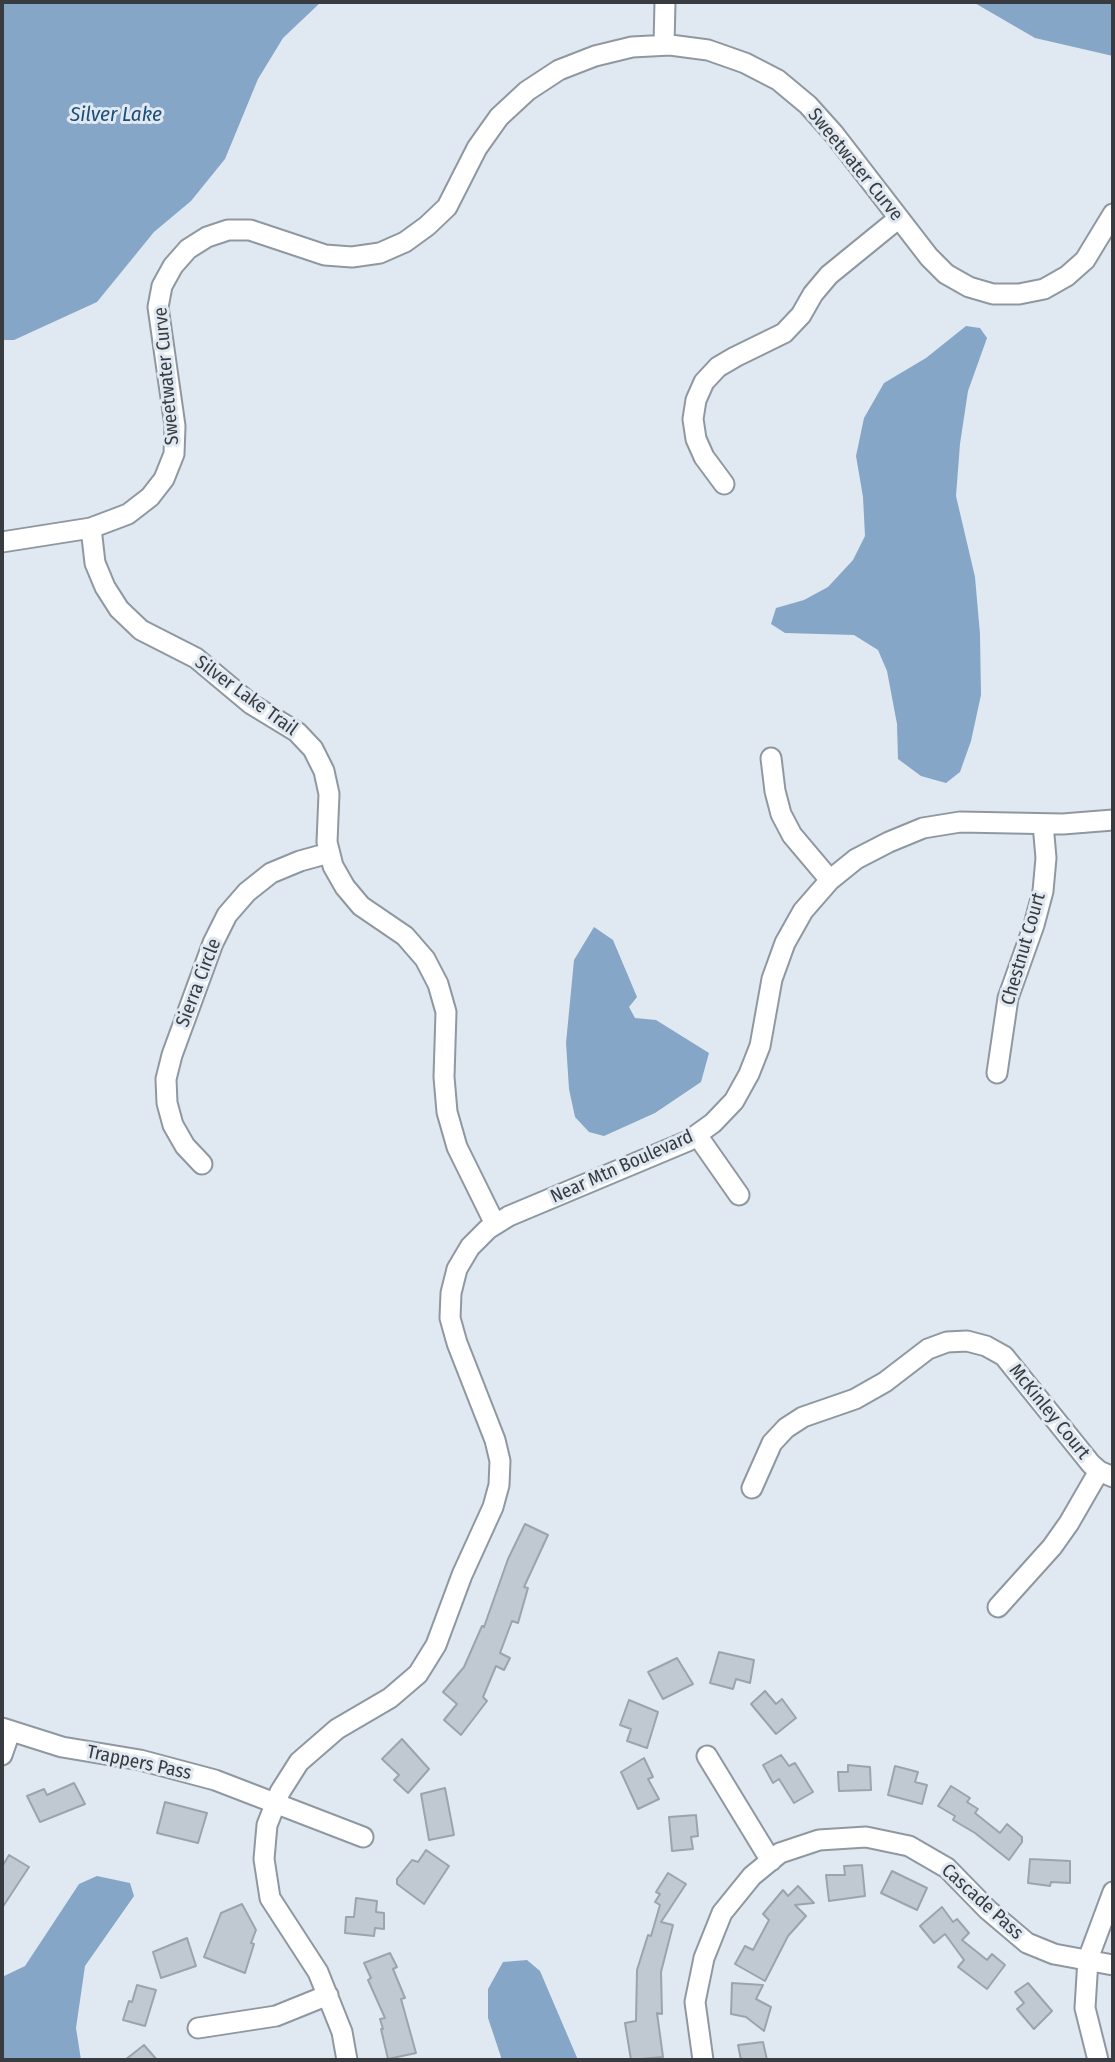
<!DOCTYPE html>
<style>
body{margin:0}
#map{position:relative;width:1115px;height:2062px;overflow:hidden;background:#e0e9f2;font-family:"Fira Sans Condensed",sans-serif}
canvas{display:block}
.frame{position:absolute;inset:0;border:4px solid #383b3f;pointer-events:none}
</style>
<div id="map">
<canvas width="1115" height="2062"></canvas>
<div class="frame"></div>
</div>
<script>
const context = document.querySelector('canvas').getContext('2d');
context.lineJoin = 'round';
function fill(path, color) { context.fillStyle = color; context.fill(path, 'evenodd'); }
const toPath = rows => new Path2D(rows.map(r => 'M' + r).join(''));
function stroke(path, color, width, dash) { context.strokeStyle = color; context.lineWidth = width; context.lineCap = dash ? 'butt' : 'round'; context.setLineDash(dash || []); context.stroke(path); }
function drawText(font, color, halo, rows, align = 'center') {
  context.font = font + ' "Fira Sans Condensed",sans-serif'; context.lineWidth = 6; context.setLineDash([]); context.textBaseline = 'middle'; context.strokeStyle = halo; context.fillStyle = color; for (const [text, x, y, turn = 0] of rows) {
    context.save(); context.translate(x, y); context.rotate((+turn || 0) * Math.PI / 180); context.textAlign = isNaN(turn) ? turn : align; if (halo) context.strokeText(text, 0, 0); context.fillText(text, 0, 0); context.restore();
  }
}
fill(toPath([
 [2,2,321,2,283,38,258,79,225,159,191,201,154,232,97,302,14,340,2,340],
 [973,2,1113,2,1113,56,1035,38],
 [966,326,980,328,987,338,968,391,960,444,956,496,975,577,980,634,981,695,971,741,960,772,946,783,921,776,898,759,897,724,887,671,878,650,854,635,785,633,771,624,776,608,804,600,828,587,853,560,865,536,863,497,856,456,864,418,884,383,926,358],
 [594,927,613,940,637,997,629,1007,635,1018,656,1020,709,1053,701,1082,655,1113,604,1136,589,1132,575,1117,569,1089,566,1043,574,960],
 [97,1876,130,1883,134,1896,85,1966,76,2028,81,2060,2,2060,2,1977,25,1966,79,1884],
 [527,1960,540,1971,578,2060,502,2060,488,2018,488,1989,503,1962]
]), '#85a6c7');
const building = toPath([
 [525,1524,548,1535,524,1587,528,1588,518,1623,512,1621,500,1653,510,1658,504,1670,496,1666,483,1697,487,1701,461,1735,444,1720,457,1704,443,1692,464,1667,482,1626,484,1627,508,1559,525,1524],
 [719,1652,754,1660,750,1683,736,1679,733,1689,710,1683,719,1652],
 [677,1658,693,1684,663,1699,648,1672,677,1658],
 [765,1691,776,1704,782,1699,796,1718,776,1734,751,1704,765,1691],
 [629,1700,658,1712,647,1748,627,1741,631,1729,620,1725,629,1700],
 [402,1739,429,1769,408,1793,394,1780,399,1775,382,1759,402,1739],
 [781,1755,789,1766,795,1763,813,1792,794,1803,779,1779,773,1783,763,1765,781,1755],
 [644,1758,653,1777,648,1779,659,1799,638,1809,621,1772,644,1758],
 [848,1765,870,1767,871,1790,839,1791,838,1772,848,1772,848,1765],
 [895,1766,918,1772,915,1782,927,1785,922,1804,888,1795,895,1766],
 [74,1783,85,1804,40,1822,27,1796,44,1789,47,1795,74,1783],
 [951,1786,970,1798,967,1802,978,1809,975,1813,1000,1833,1007,1824,1022,1837,1022,1842,1009,1860,975,1833,953,1820,955,1816,938,1806,951,1786],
 [445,1788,454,1835,429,1840,421,1794,445,1788],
 [165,1802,207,1813,198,1843,157,1833,165,1802],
 [696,1815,698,1836,691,1837,693,1849,672,1851,669,1817,696,1815],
 [426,1850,449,1866,424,1904,397,1884,397,1879,412,1860,418,1862,426,1850],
 [9,1855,29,1867,2,1908,2,1867,9,1855],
 [1030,1859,1070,1861,1070,1883,1051,1882,1050,1886,1028,1883,1030,1859],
 [862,1865,865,1896,829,1901,826,1875,845,1875,844,1866,862,1865],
 [892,1871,927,1888,917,1910,881,1893,892,1871],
 [668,1873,686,1884,661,1922,673,1925,661,1972,662,2014,657,2013,663,2057,631,2060,625,2023,636,2021,637,1970,648,1935,651,1936,660,1905,655,1902,660,1894,656,1892,668,1873],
 [798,1886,814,1903,795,1905,806,1916,788,1936,765,1981,735,1964,745,1946,753,1950,769,1920,763,1914,783,1890,788,1896,798,1886],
 [356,1898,377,1901,376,1912,384,1913,384,1929,375,1928,374,1936,345,1933,346,1917,354,1917,356,1898],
 [242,1904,256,1930,251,1943,254,1944,245,1973,204,1957,221,1913,242,1904],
 [942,1907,953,1922,957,1919,969,1933,962,1940,987,1960,992,1954,1005,1965,987,1989,958,1967,964,1960,945,1934,934,1943,920,1926,942,1907],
 [187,1938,196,1966,161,1978,153,1952,187,1938],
 [390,1953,397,1967,393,1969,405,1998,401,1999,416,2053,388,2059,381,2029,383,2029,380,2019,385,2018,368,1980,371,1978,364,1963,390,1953],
 [732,1983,763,1985,756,1999,771,2007,764,2031,746,2017,731,2014,732,1983],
 [1028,1983,1052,2011,1034,2029,1017,2009,1024,2003,1015,1992,1028,1983],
 [137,1985,156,1990,145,2026,123,2020,129,2001,132,2002,137,1985],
 [763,2042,767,2060,741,2060,738,2045,763,2042],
 [144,2045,157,2060,125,2060,144,2045]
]);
fill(building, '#c0c8d1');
stroke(building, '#9ba4ac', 2);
const minor = toPath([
 [664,45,665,2],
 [724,484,704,457,696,439,693,419,696,400,704,382,718,367,735,357,784,333,801,315,813,294,829,275,899,218],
 [91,528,95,563,105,587,119,609,141,630,196,658,251,704,297,732,313,749,324,771,329,794,327,842,333,866,345,887,361,906,405,936,425,959,438,984,446,1012,444,1077,447,1112,457,1147,495,1224],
 [2,542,91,528,128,514,150,497,164,479,174,454,175,426,158,307,162,286,173,266,188,249,207,237,228,230,250,230,325,255,352,257,380,253,405,242,427,226,447,207,477,148,499,117,527,91,559,70,595,56,632,47,670,45,708,50,745,63,778,80,808,105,834,134,929,257,946,274,969,287,993,294,1019,294,1044,289,1067,276,1085,260,1113,214],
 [771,758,775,791,781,814,792,835,830,880],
 [997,1073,1008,998,1034,925,1043,891,1046,858,1043,824],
 [697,1135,739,1195],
 [202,1164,185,1146,173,1125,167,1103,166,1079,172,1055,213,943,227,915,247,892,271,873,300,861,329,853],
 [752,1488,772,1443,786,1428,803,1417,855,1399,885,1382,928,1349,947,1342,967,1341,986,1346,1004,1356,1091,1464,1099,1471,1113,1477],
 [998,1607,1052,1547,1069,1523,1099,1471],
 [2,1728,62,1747,140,1760,215,1780,363,1837],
 [2,1755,10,1732],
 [707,1756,771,1861],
 [198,2028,276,2016,328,1995],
 [347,2060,342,2032,318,1972,270,1898,264,1859,267,1825,280,1792,299,1762,337,1729,390,1698,418,1674,436,1645,462,1575,493,1507,499,1485,500,1461,495,1440,457,1343,450,1318,451,1293,457,1269,470,1247,488,1229,509,1216,688,1141,713,1123,734,1101,749,1074,760,1046,772,979,785,943,803,911,830,880,856,859,889,842,923,828,960,822,1063,824,1113,820],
 [703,2060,695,2002,704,1958,722,1913,752,1876,780,1853,819,1840,866,1837,909,1846,947,1868,988,1910,1027,1943,1054,1954,1113,1965],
 [1098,2060,1085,2008,1088,1959,1113,1892]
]);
stroke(minor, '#8f98a0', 23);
stroke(minor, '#fff', 19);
drawText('19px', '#383b3f', '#e0e9f2', [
 ["Sweetwater Curve",855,165,51],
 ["Sweetwater Curve",167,376,-95],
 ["Silver Lake Trail",246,696,36],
 ["Chestnut Court",1024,949,-74],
 ["Sierra Circle",199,983,-69],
 ["Near Mtn Boulevard",622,1167,-24],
 ["McKinley Court",1049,1412,51],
 ["Trappers Pass",139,1763,12],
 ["Cascade Pass",982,1902,42]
]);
drawText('italic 21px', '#1c4e7a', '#e0e9f2', [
 ["Silver Lake",116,115]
]);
</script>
